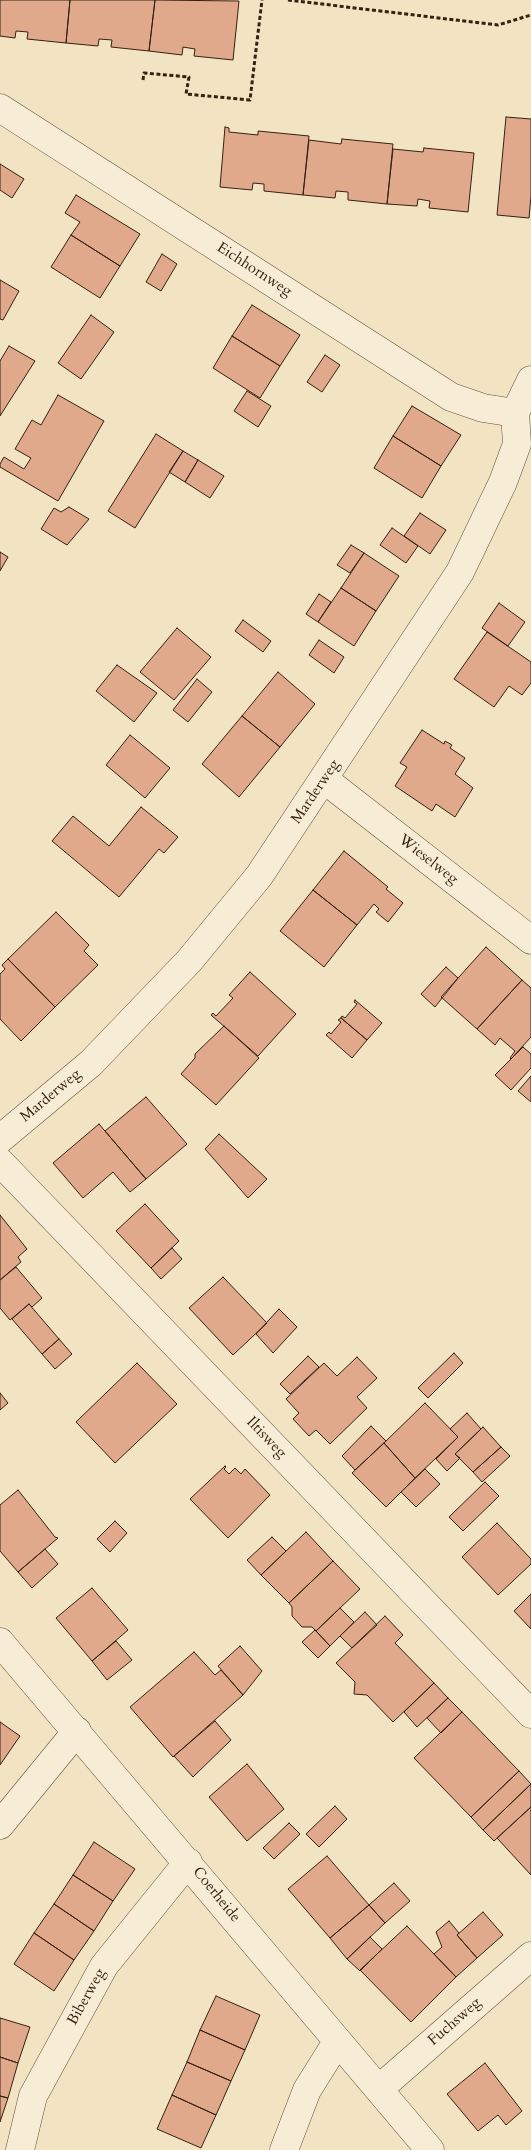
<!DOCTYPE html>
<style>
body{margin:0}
canvas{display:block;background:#f2e3c2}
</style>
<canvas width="531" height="2150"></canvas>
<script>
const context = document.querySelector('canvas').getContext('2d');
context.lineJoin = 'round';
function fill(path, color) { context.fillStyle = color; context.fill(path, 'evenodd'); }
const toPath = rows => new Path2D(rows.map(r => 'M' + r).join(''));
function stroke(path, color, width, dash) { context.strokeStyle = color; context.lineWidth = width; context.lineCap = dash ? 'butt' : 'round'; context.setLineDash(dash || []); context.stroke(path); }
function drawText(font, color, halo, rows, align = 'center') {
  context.font = font + ' Cardo,serif'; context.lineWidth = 4.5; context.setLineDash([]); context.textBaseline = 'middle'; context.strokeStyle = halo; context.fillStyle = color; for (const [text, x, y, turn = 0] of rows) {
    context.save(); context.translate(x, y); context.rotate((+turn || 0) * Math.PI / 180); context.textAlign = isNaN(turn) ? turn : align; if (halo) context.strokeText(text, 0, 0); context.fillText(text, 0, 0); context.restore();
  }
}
const building = toPath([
 [0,0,70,0,66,43,27,39,28,32,16,31,15,38,0,36,0,0],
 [70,0,155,0,149,51,111,47,112,40,99,39,98,46,66,43,70,0],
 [155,0,239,1,233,60,194,56,195,49,183,47,182,55,149,51,155,0],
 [506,117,531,119,531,196,529,218,497,215,506,117],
 [225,127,229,128,229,132,258,135,258,131,309,136,303,195,264,191,264,184,253,183,252,190,220,187,225,127],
 [342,139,393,144,387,204,348,200,348,192,336,191,335,198,303,195,309,140,341,144,342,139],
 [424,148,474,153,468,212,429,208,430,201,418,199,417,206,387,204,393,149,423,152,424,148],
 [0,164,24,179,12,198,0,190,0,164],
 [76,195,140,234,120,266,71,235,80,222,65,213,76,195],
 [71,235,120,266,100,298,51,267,71,235],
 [162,254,177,264,161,291,146,282,162,254],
 [0,280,19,291,3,320,0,319,0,280],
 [252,305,300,335,280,366,232,336,252,305],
 [91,315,114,332,81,379,58,363,91,315],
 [232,336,280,366,260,398,213,368,232,336],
 [9,346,35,361,0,416,0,361,9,346],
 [325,355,340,365,322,392,307,382,325,355],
 [247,391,271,406,258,427,234,411,247,391],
 [58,395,104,421,58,501,0,467,0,464,4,457,24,469,31,458,15,449,32,420,41,425,58,395],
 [412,406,461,435,441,466,393,436,412,406],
 [156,434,183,451,135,528,108,511,156,434],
 [393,436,441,466,422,498,374,468,393,436],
 [183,451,198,460,185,482,169,472,183,451],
 [198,460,224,476,210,498,185,482,198,460],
 [69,507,89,519,67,545,41,529,54,508,61,512,69,507],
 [420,513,446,530,430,554,404,536,420,513],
 [392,528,418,546,406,563,380,545,392,528],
 [351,545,364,553,350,573,337,565,351,545],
 [0,552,8,557,0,571,0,552],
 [364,553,399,576,376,611,341,588,364,553],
 [341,588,376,611,354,646,318,622,341,588],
 [319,594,331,602,318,622,306,614,319,594],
 [499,603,525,622,508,646,482,628,499,603],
 [243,620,271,641,263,652,235,631,243,620],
 [177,628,211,657,174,700,140,672,177,628],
 [487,632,531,662,531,683,522,695,509,686,494,707,454,679,487,632],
 [319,640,344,657,334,673,309,655,319,640],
 [117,665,157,693,134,722,96,691,117,665],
 [278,672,315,704,280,747,242,716,278,672],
 [197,679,212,692,188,722,173,710,197,679],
 [242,716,280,747,239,797,202,764,242,716],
 [422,730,444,744,445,741,452,745,450,748,465,758,455,774,473,788,455,817,436,804,432,811,395,786,407,767,400,763,422,730],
 [130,735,170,768,145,798,106,765,130,735],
 [141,807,178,837,164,853,159,849,119,897,52,841,73,816,109,846,141,807],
 [344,851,388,887,386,889,403,903,388,922,376,912,379,909,374,904,357,925,313,890,344,851],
 [313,890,357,925,324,967,280,931,313,890],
 [56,912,89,945,84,951,98,965,55,1007,8,959,56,912],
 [486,947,522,980,477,1029,441,997,486,947],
 [8,959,55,1007,21,1041,0,1019,0,974,5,969,2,965,8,959],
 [446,967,458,978,435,1007,421,994,446,967],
 [250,972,296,1014,258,1056,211,1015,213,1013,216,1016,233,998,229,995,250,972],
 [522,980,531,988,531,1037,511,1059,510,1058,515,1051,500,1038,495,1045,477,1029,522,980],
 [355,1000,382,1023,367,1040,341,1018,342,1016,345,1018,357,1004,354,1002,355,1000],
 [341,1018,367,1040,352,1058,326,1035,329,1032,331,1034,341,1022,338,1020,341,1018],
 [224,1026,259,1058,216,1105,181,1074,195,1058,195,1054,224,1026],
 [523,1047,531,1054,531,1068,511,1090,495,1075,523,1047],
 [531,1076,531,1102,518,1091,531,1076],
 [146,1097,187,1144,146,1179,105,1131,146,1097],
 [99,1124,146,1179,130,1192,113,1172,83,1198,53,1163,99,1124],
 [219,1134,267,1179,248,1198,205,1149,219,1134],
 [145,1204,179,1241,151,1268,116,1231,145,1204],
 [0,1215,27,1249,18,1257,21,1262,0,1280,0,1215],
 [172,1248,182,1259,161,1279,151,1268,172,1248],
 [16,1267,42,1298,32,1307,29,1304,10,1320,0,1308,0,1280,16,1267],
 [223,1277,267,1323,233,1355,189,1308,223,1277],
 [29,1304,59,1339,42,1354,12,1319,29,1304],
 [279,1309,297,1327,273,1353,256,1334,279,1309],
 [59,1339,72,1354,55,1369,42,1354,59,1339],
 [454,1353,463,1363,428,1398,418,1388,454,1353],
 [308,1356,319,1367,290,1394,280,1384,308,1356],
 [357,1357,377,1378,357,1397,367,1408,330,1444,316,1430,309,1436,293,1419,299,1413,286,1399,324,1363,337,1376,357,1357],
 [137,1363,177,1404,115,1463,76,1422,137,1363],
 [0,1393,8,1403,0,1410,0,1393],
 [425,1403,458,1437,415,1478,384,1443,425,1403],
 [467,1413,481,1429,455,1454,460,1458,447,1471,436,1459,458,1437,450,1429,467,1413],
 [371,1426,386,1441,355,1470,342,1456,371,1426],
 [483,1427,501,1447,473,1472,455,1454,483,1427],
 [384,1443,415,1478,386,1507,352,1473,384,1443],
 [501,1447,510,1456,482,1482,473,1472,501,1447],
 [225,1466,226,1467,224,1469,229,1474,235,1468,241,1474,245,1469,270,1495,228,1538,190,1499,225,1466],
 [425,1469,440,1484,416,1507,401,1492,425,1469],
 [485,1482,499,1496,463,1531,449,1517,485,1482],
 [18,1490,55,1537,58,1538,18,1572,0,1551,0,1505,18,1490],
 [115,1521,127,1533,110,1552,97,1539,115,1521],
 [497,1523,531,1559,531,1564,498,1595,462,1557,497,1523],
 [306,1532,333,1561,289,1603,261,1575,306,1532],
 [272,1537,286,1551,261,1575,247,1560,272,1537],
 [45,1549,58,1564,32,1588,18,1572,45,1549],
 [333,1561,360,1589,316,1631,312,1627,302,1627,292,1616,292,1607,289,1603,333,1561],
 [92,1588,128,1630,92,1661,56,1618,92,1588],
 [531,1594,531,1629,514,1611,531,1594],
 [340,1608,354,1622,330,1646,316,1631,340,1608],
 [365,1612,377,1625,352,1648,340,1636,365,1612],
 [385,1616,403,1635,395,1643,434,1683,393,1722,367,1695,354,1694,355,1682,336,1663,385,1616],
 [315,1630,330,1646,318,1658,302,1642,315,1630],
 [116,1641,132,1660,107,1680,92,1661,116,1641],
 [240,1646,262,1671,243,1695,218,1666,240,1646],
 [194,1652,215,1675,221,1670,243,1695,173,1757,130,1707,194,1652],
 [434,1683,448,1698,417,1727,404,1712,434,1683],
 [448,1698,462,1712,441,1733,427,1718,448,1698],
 [462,1712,519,1771,471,1817,414,1758,462,1712],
 [215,1721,231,1740,193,1777,174,1756,215,1721],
 [0,1722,20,1736,0,1765,0,1722],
 [247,1764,284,1809,247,1841,209,1797,247,1764],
 [519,1771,531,1784,483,1830,471,1817,519,1771],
 [531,1784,531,1807,494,1841,483,1830,531,1784],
 [335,1806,347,1819,319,1847,306,1834,335,1806],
 [531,1807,531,1875,497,1838,531,1807],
 [289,1823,300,1834,274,1859,263,1848,289,1823],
 [94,1842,135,1869,113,1901,73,1875,94,1842],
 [327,1856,369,1905,330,1938,288,1889,327,1856],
 [73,1875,113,1901,94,1931,54,1904,73,1875],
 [394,1883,410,1901,385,1923,369,1905,394,1883],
 [54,1904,94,1931,74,1960,34,1933,54,1904],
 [369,1905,385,1923,347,1959,330,1938,369,1905],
 [483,1912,503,1935,477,1958,457,1935,483,1912],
 [449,1921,459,1933,457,1935,477,1958,456,1977,434,1954,442,1947,436,1932,449,1921],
 [407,1926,456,1977,411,2022,360,1970,407,1926],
 [34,1933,74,1960,54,1991,14,1964,34,1933],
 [370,1937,382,1949,360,1971,347,1959,370,1937],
 [216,1996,260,2015,245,2050,200,2030,216,1996],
 [0,2018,30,2027,18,2063,0,2057,0,2018],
 [200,2030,245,2050,231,2081,187,2062,200,2030],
 [0,2057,18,2063,8,2098,0,2096,0,2057],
 [187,2062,231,2081,216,2115,172,2095,187,2062],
 [485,2063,522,2111,506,2125,498,2115,478,2131,447,2094,485,2063],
 [172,2095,216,2115,201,2148,157,2129,172,2095],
 [0,2096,8,2098,0,2122,0,2096]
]);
fill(building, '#e0a98c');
stroke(building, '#35210f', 1);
const street = toPath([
 [0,108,451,397,483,408,515,413],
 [325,780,531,940],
 [0,1139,91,1063,189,961,259,876,460,572,503,482,517,444,515,413,531,380],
 [0,1162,531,1714],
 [0,1642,430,2150],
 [0,1825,77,1731],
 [379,2089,531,1956],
 [20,2150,33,2096,104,1966,188,1862],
 [284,2150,307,2090,337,2042]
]);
stroke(street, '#64523c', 29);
stroke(toPath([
 [288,0,498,25,531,15],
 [143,80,144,73,189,77,186,94,250,100,262,0]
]), '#35210f', 3, [4, 2.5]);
stroke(street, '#f7edd7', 28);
drawText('15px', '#35210f', '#f7edd7', [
 ["Eichhornweg",254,270,33],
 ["Marderweg",316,792,-56],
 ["Wieselweg",428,860,38],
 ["Marderweg",51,1096,-40],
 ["Iltisweg",266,1438,46],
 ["Coerheide",216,1895,51],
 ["Biberweg",87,1997,-61],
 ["Fuchsweg",455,2022,-41]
]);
</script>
